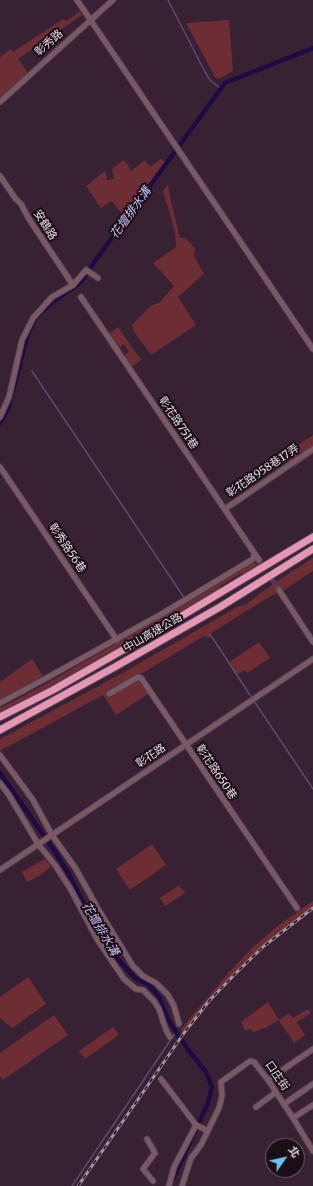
<!DOCTYPE html>
<meta charset="utf-8">
<style>
body{margin:0}
#map{position:relative;width:313px;height:1186px;overflow:hidden;background:#392134;font-family:Merriweather,"Noto Sans TC",serif}
canvas{display:block}
.north{position:absolute;left:265px;top:1138px;width:40px;height:40px;box-sizing:border-box;background:#1a0f17;border:1px solid #6c5f69;border-radius:50%;rotate:56deg;font-size:11px;font-weight:700;line-height:16px;text-align:center;color:#e8d8e4}
.north::after{content:'';display:block;margin:auto;width:14px;height:18px;background:#6bc3f2;clip-path:polygon(50% 0,100% 100%,50% 72%,0 100%)}
</style>
<div id="map">
<canvas width="313" height="1186"></canvas>
<div class="north">北</div>
</div>
<script>
const context = document.querySelector('canvas').getContext('2d');
context.lineJoin = 'round';
function fill(path, color) { context.fillStyle = color; context.fill(path, 'evenodd'); }
const toPath = rows => new Path2D(rows.map(r => 'M' + r).join(''));
function stroke(path, color, width, dash) { context.strokeStyle = color; context.lineWidth = width; context.lineCap = dash ? 'butt' : 'round'; context.setLineDash(dash || []); context.stroke(path); }
function drawText(font, color, halo, rows, align = 'center') {
  context.font = font + ' Merriweather,"Noto Sans TC",serif'; context.lineWidth = 4; context.setLineDash([]); context.textBaseline = 'middle'; context.strokeStyle = halo; context.fillStyle = color; for (const [text, x, y, turn = 0] of rows) {
    context.save(); context.translate(x, y); context.rotate((+turn || 0) * Math.PI / 180); context.textAlign = isNaN(turn) ? turn : align; if (halo) context.strokeText(text, 0, 0); context.fillText(text, 0, 0); context.restore();
  }
}
fill(toPath([
 [80,11,82,15,18,59,29,74,0,99,0,57,11,49,13,52,63,19,67,21],
 [229,20,233,71,219,79,215,77,186,23],
 [161,159,167,163,127,221,112,201,101,208,86,186,105,171,107,180,114,179,112,169,123,160,126,162,131,171,145,160,150,167],
 [168,184,170,197,180,238,186,238,195,249,194,256,204,274,178,297,196,325,151,355,134,332,132,325,152,305,159,303,174,286,153,263,176,247,175,232,163,191],
 [118,327,141,360,130,368,123,356,129,352,124,344,118,349,108,334],
 [313,435,313,454,293,468,284,455],
 [313,558,313,571,284,590,271,596,211,633,211,637,209,638,204,636,136,677,148,694,116,715,103,695,0,751,0,739,124,672,237,607,245,605,274,583],
 [252,563,257,563,259,565,246,574,240,574,222,585,212,595,80,671,0,714,0,708,44,685,207,591],
 [259,642,270,658,247,673,245,670,236,675,228,663],
 [32,659,46,681,0,706,0,682],
 [152,844,166,865,130,890,116,869],
 [45,859,51,867,39,876,27,882,22,872],
 [179,885,185,893,165,906,160,898],
 [313,901,313,907,283,930,257,951,215,994,183,1032,180,1030,231,970,253,947,279,925],
 [28,977,46,1004,12,1028,0,1018,0,997],
 [268,1002,279,1020,289,1013,293,1018,308,1009,311,1013,297,1022,305,1035,294,1043,279,1020,267,1027,254,1032,250,1029,245,1031,241,1022],
 [54,1015,68,1035,3,1080,0,1076,0,1053],
 [113,1027,119,1035,85,1059,79,1051]
]), '#6c2d34');
stroke(toPath([
 [168,0,205,72,210,80,221,89],
 [32,371,185,599],
 [210,634,252,698],
 [254,701,313,789],
 [72,1186,176,1032]
]), '#5c4873', 1.5);
stroke(toPath([
 [0,423,8,409,28,334,36,317,53,302,81,282,95,261,225,83,313,48],
 [0,773,54,850,68,873,90,915,115,956,135,978,149,985,160,998,165,1013,170,1023,189,1051,206,1072,212,1087,208,1103,171,1183]
]), '#200a43', 4.5);
stroke(toPath([
 [259,560,279,590]
]), '#533c4e', 5, [5, 2.5]);
const minor = toPath([
 [77,0,313,349],
 [0,102,113,0],
 [0,176,15,198,21,204,29,219,73,285],
 [81,297,259,560],
 [0,417,9,397,22,340,33,318,52,297,73,285,86,270,98,278],
 [0,467,117,640],
 [225,509,313,449],
 [279,590,313,642],
 [109,694,138,677,141,678,297,908],
 [0,703,43,680,165,612,253,559,254,553],
 [0,755,33,800,52,835,76,869,97,907,133,966,143,976,156,983,168,995,174,1006,179,1024],
 [0,783,9,795,38,844,55,865,70,888,97,939,124,979,136,989,143,990,154,1001,159,1009,166,1030,170,1037],
 [0,870,313,659],
 [161,1079,196,1125,208,1131],
 [268,1080,313,1049],
 [284,1104,313,1084],
 [256,1107,276,1092],
 [293,1118,313,1105],
 [147,1139,155,1153,143,1169,153,1181],
 [169,1186,174,1167,196,1125],
 [182,1186,191,1158,201,1145,219,1108,222,1096,221,1082,250,1061,254,1062,268,1080,293,1118,313,1151]
]);
const highway = toPath([
 [0,717,53,690,170,623,313,537],
 [0,730,113,668,220,607,313,549]
]);
stroke(minor, '#553e50', 7);
stroke(highway, '#553e50', 9);
stroke(minor, '#785964', 5);
stroke(highway, '#e397b5', 7);
const rail = toPath([
 [78,1186,184,1033,209,1001,236,973,264,946,313,908]
]);
stroke(rail, '#a591a0', 3);
stroke(rail, '#1a0f17', 1.5, [4.5]);
drawText('11px', '#e8d8e4', '#1a0f17', [
 ["彰秀路",49,43,-42],
 ["安鶴路",45,225,58],
 ["彰花路751巷",178,423,56],
 ["彰花路958巷17弄",263,471,-34],
 ["彰秀路56巷",67,548,56],
 ["中山高速公路",153,633,-30],
 ["彰花路",151,756,-34],
 ["彰花路650巷",216,772,56],
 ["口庄街",277,1076,55]
]);
drawText('italic 12px', '#cbc0f7', '#1a0f17', [
 ["花壇排水溝",131,213,-54],
 ["花壇排水溝",100,929,59]
]);
</script>
